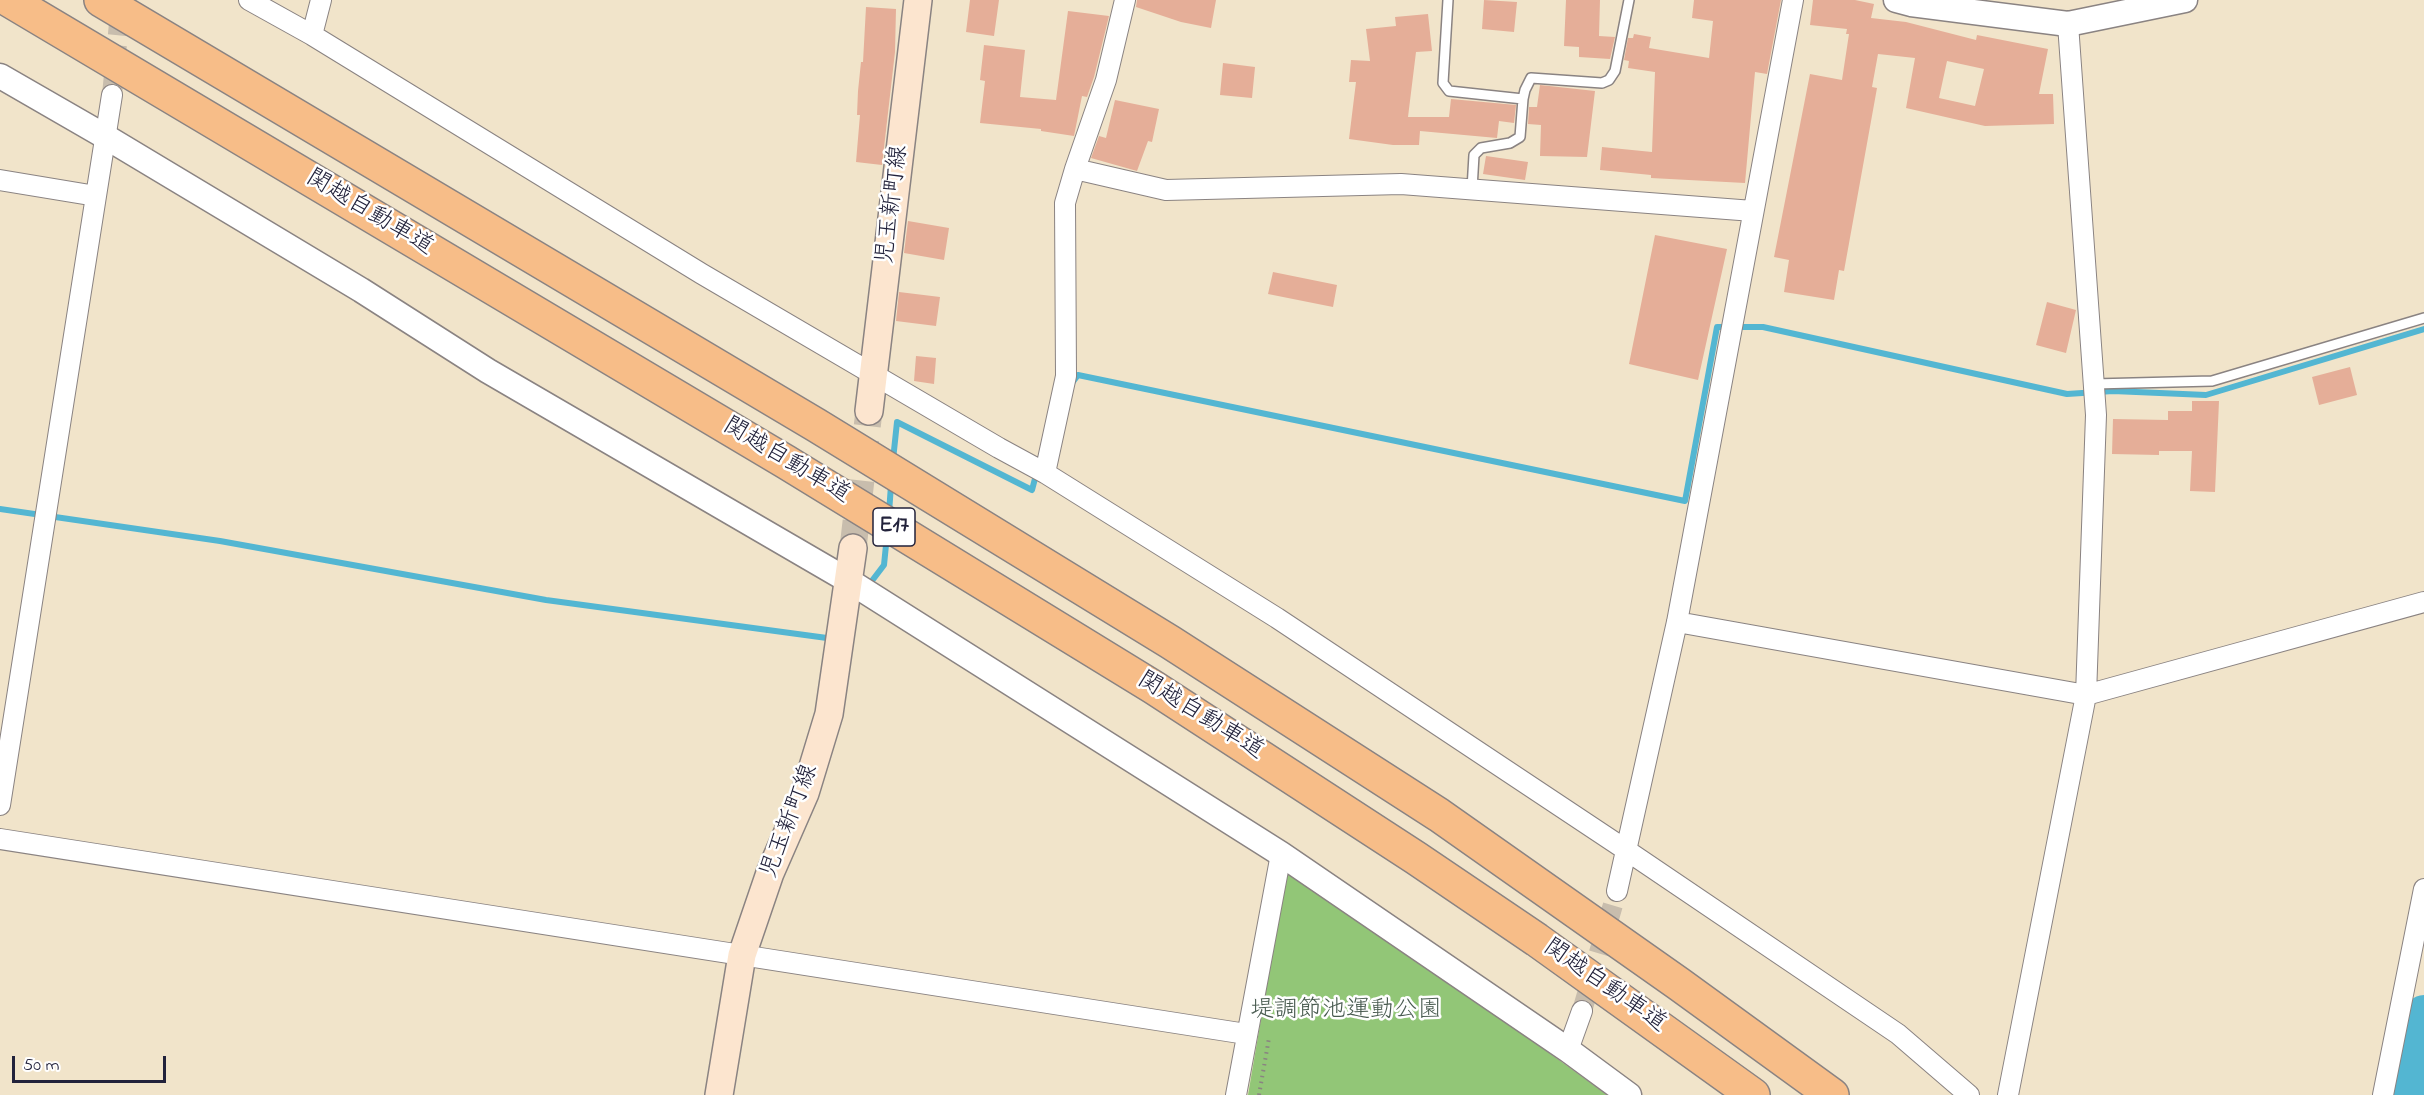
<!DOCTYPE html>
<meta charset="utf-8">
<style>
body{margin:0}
#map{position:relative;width:2424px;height:1095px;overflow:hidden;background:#f1e4ca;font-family:"Indie Flower",sans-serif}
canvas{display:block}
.scale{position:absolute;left:12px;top:1056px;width:154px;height:27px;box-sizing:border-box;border:3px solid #22223b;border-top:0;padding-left:8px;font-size:18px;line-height:21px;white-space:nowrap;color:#22223b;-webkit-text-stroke:4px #fff;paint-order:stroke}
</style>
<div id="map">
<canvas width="2424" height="1095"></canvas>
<div class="scale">50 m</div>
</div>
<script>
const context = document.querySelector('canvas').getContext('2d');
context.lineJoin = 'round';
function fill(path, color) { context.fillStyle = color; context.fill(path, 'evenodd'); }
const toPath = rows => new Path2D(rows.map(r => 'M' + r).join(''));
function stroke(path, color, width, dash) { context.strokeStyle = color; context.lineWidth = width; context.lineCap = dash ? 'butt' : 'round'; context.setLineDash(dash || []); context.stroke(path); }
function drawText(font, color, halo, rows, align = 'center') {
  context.font = font + ' "Indie Flower","Klee One",sans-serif'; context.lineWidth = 5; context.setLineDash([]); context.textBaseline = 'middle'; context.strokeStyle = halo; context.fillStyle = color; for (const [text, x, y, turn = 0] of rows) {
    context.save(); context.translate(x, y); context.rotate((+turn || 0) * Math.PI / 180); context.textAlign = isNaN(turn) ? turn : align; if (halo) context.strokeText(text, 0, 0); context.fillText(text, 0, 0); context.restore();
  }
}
fill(toPath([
 [1287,867,1566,1065,1607,1095,1248,1095]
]), '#92c677');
stroke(toPath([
 [1072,383,1078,375,1685,501,1717,327,1763,327,2067,394,2113,391,2206,395,2424,329],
 [893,460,897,422,1032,490,1037,471],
 [0,509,220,541,546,600,827,638,830,634],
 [889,513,891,485],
 [868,586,884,565,887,535]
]), '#53b6d2', 6);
stroke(toPath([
 [2409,1095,2424,1014]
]), '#53b6d2', 38);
fill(toPath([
 [970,0,999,0,994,36,966,32],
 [1137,0,1216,0,1211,28,1181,22,1136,7],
 [1484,0,1517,2,1514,32,1482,29],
 [1566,0,1600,0,1599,36,1615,37,1610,59,1579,57,1579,47,1564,46],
 [1694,0,1781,0,1767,74,1755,72,1745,183,1651,178,1651,175,1600,170,1602,147,1652,152,1655,72,1628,68,1629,61,1624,60,1628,38,1633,38,1634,34,1651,37,1649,48,1709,58,1713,21,1692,18],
 [1813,0,1855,0,1874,4,1871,18,1906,22,1976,40,1977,35,2048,49,2039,94,2053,94,2054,124,1985,126,1906,108,1915,58,1878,54,1872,87,1877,88,1844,271,1839,270,1834,300,1784,292,1789,260,1774,257,1810,74,1842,80,1849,34,1846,34,1847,29,1810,25],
 [1947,61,1984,69,1975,106,1939,98],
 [866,7,896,9,895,52,882,165,856,162,860,115,857,115,858,91,861,62,863,62],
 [1068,11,1109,16,1094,77,1087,97,1082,96,1074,136,1041,131,1041,129,980,123,985,81,980,80,984,45,1025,50,1020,97,1056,100],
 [1428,14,1432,51,1416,52,1408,117,1449,117,1451,99,1516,105,1514,123,1499,121,1497,138,1420,131,1419,145,1393,145,1349,139,1356,82,1349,82,1351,60,1370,61,1366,29,1396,26,1395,17],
 [1223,63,1255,67,1252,98,1220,95],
 [1540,85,1595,91,1587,157,1540,156,1541,125,1528,124,1529,107,1537,107],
 [1115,100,1159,109,1152,142,1148,141,1137,171,1091,158,1099,136,1106,138],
 [1486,156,1528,162,1525,180,1483,174],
 [908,221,949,228,944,260,904,253],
 [1655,235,1727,249,1698,380,1629,364],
 [1273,272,1337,285,1333,307,1268,294],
 [899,292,940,297,936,326,896,321],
 [2047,302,2076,310,2066,353,2036,345],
 [916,356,936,358,934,384,914,381],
 [2350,367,2357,395,2319,405,2312,377],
 [2192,401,2219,401,2215,492,2190,491,2192,451,2159,451,2159,455,2112,454,2113,419,2168,420,2168,411,2192,411]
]), '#e5ae98');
stroke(toPath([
 [112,95,121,3],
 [1582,1011,1617,891]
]), '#c8bdad', 20, [20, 10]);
stroke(toPath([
 [853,548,869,411]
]), '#c8bdad', 27, [27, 14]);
const service = toPath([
 [1448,0,1443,83,1449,91,1523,99,1525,90,1531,78,1602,83,1609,80,1615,71,1629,0],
 [1472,189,1474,155,1481,148,1510,143,1520,137,1523,99],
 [2094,384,2212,381,2424,318]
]);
const minor = toPath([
 [249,0,312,35,702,274,999,448,1045,473,1277,618,1626,850,1898,1034,1969,1095],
 [312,35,321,0],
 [1075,169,1166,190,1401,184,1753,211],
 [0,180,96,196,112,95],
 [1045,473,1066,376,1065,203,1075,169,1106,80,1125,0],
 [1677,622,2086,695,2424,602],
 [0,805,96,196],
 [0,839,1246,1034],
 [1617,891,1677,622,1793,0],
 [1568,1050,1582,1011],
 [1236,1095,1281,854],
 [2008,1095,2086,695,2096,415,2068,24],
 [2383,1095,2424,889]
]);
const tertiary = toPath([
 [1896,0,1911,4,2068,24,2185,0],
 [0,76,106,137,361,290,488,371,849,581,1281,854,1568,1050,1629,1095]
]);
const secondary = toPath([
 [869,411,918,0],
 [719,1095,742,955,770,873,805,793,829,714,853,548]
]);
const motorway = toPath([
 [9,0,786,462,1153,687,1416,858,1537,940,1753,1095],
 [101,0,816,425,1170,642,1439,815,1679,984,1832,1095]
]);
stroke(service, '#8a8382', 12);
stroke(minor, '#8a8382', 22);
stroke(tertiary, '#8a8382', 27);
stroke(secondary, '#8a8382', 30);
stroke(motorway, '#8a8382', 36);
stroke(toPath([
 [1259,1095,1269,1038]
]), '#8a8382', 4, [1.5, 4.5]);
stroke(service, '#fff', 9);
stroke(minor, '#fff', 20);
stroke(tertiary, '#fff', 24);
stroke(secondary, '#fce5cf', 27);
stroke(motorway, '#f7bd88', 33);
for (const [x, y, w] of [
 [894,527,42]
]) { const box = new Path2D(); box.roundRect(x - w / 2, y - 19, w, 38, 4.5); context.fillStyle = '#fff'; context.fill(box); stroke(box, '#22223b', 1.5); }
drawText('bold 22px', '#22223b', null, [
 ["E17",894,527]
]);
drawText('24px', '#22223b', '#fff', [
 ["児玉新町線",894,205,-83],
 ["関越自動車道",369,214,31],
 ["関越自動車道",786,462,31],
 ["関越自動車道",1200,717,32],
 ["児玉新町線",791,822,-69],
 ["関越自動車道",1604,987,35]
]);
drawText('24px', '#495b50', '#fff', [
 ["堤調節池運動公園",1346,1012]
]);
</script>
